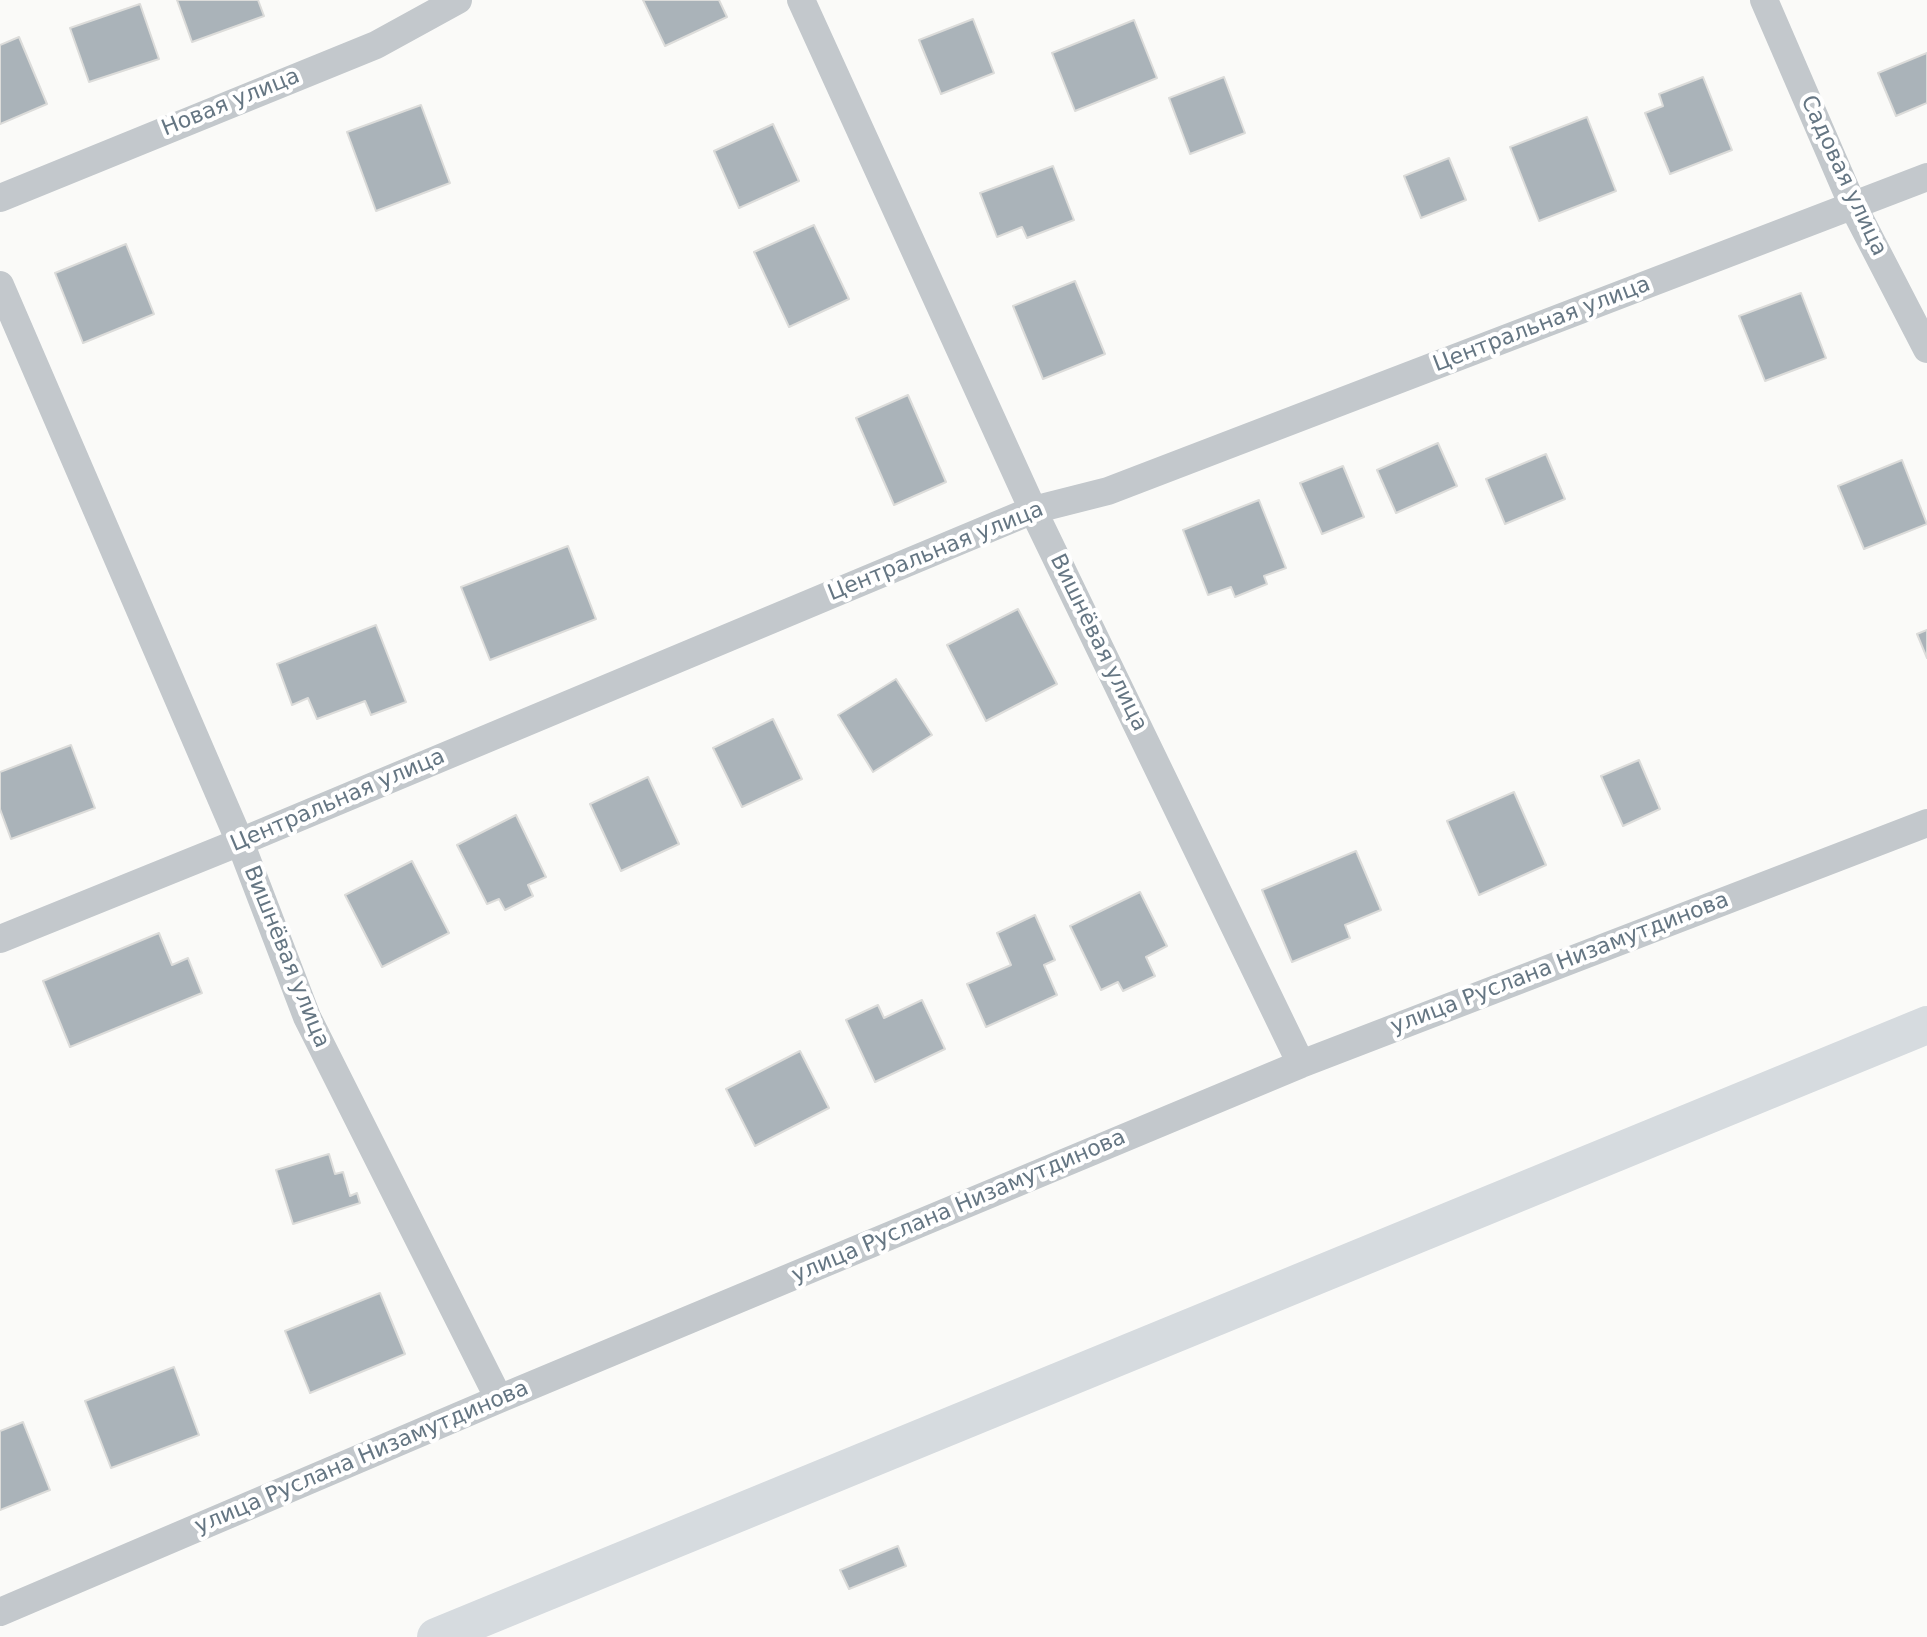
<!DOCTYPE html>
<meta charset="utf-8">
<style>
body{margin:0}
canvas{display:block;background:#fafaf8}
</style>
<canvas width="1927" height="1637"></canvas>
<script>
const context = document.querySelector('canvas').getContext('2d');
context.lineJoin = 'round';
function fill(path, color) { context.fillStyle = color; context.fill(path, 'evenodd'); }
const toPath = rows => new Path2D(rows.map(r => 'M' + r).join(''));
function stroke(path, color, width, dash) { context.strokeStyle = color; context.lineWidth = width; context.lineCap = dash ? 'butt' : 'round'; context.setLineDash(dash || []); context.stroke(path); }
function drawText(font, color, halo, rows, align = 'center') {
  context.font = font + ' "DejaVu Sans",sans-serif'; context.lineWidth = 8; context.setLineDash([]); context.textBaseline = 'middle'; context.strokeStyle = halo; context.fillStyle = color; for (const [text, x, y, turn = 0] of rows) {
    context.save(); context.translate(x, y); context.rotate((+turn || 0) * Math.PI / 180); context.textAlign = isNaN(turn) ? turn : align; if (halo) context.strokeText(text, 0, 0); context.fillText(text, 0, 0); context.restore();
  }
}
const building = toPath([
 [177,0,258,0,264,16,192,42,177,0],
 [643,0,719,0,727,17,665,46,643,0],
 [140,4,159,59,89,82,70,28,140,4],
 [973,19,994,73,941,94,919,40,973,19],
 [1134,20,1157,78,1075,111,1052,53,1134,20],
 [19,37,47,104,0,124,0,45,19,37],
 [1927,53,1927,103,1896,116,1878,73,1927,53],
 [1224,77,1245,133,1190,154,1169,98,1224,77],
 [1703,77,1732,150,1670,174,1645,113,1663,106,1659,94,1703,77],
 [421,105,450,183,376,211,347,132,421,105],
 [1587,117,1616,191,1539,221,1510,147,1587,117],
 [773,124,799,181,739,208,714,151,773,124],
 [1449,158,1466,200,1421,218,1404,176,1449,158],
 [1053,166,1074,220,1027,238,1022,227,997,237,980,193,1053,166],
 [814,225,849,299,789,327,754,252,814,225],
 [126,244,154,314,83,343,55,273,126,244],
 [1075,281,1105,354,1043,379,1013,306,1075,281],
 [1801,293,1826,358,1765,381,1739,316,1801,293],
 [908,395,946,482,894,505,856,418,908,395],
 [1438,443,1457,486,1396,513,1377,470,1438,443],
 [1546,454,1565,499,1505,524,1486,479,1546,454],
 [1902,460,1927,524,1864,549,1838,486,1902,460],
 [1343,466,1364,517,1322,534,1300,483,1343,466],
 [1259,500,1286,568,1264,576,1267,584,1235,597,1231,587,1208,595,1183,530,1259,500],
 [568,546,596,619,490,660,461,587,568,546],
 [1018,609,1057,684,986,721,947,645,1018,609],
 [376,625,406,702,371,715,365,701,317,719,308,698,292,705,277,664,376,625],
 [1927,630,1927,658,1917,634,1927,630],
 [896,679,932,735,873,772,838,715,896,679],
 [773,719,802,779,742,807,713,748,773,719],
 [71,745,95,808,11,839,0,809,0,772,71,745],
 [1639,760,1660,809,1623,826,1601,776,1639,760],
 [648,777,679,844,621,871,590,804,648,777],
 [1514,792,1546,865,1479,895,1447,821,1514,792],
 [516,815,546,877,528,885,533,896,505,910,499,899,487,904,457,845,516,815],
 [1356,851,1381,910,1345,925,1350,938,1292,962,1262,890,1356,851],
 [412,861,449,933,382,967,345,895,412,861],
 [1140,892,1167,946,1146,957,1155,976,1123,991,1118,982,1101,990,1070,926,1140,892],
 [1035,915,1055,960,1044,965,1057,995,986,1027,967,984,1011,965,997,933,1035,915],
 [159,933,172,965,188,958,202,993,70,1047,43,981,159,933],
 [922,1000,945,1049,875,1082,846,1020,878,1005,884,1018,922,1000],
 [800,1051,829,1108,755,1146,726,1089,800,1051],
 [329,1154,335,1174,343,1172,350,1196,357,1193,360,1203,293,1224,276,1170,329,1154],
 [380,1293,405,1354,310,1393,285,1331,380,1293],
 [174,1367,199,1435,111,1468,85,1401,174,1367],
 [23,1422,50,1490,0,1510,0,1431,23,1422],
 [898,1546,906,1566,849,1589,840,1570,898,1546]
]);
fill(building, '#aab3b9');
stroke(building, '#dcdcda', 2);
stroke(toPath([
 [801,0,1033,510,1301,1064],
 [1764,0,1853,206,1927,349],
 [0,198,376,45,458,0],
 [0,285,240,842,307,1017,499,1399],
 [0,939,240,842,1033,510,1108,491,1927,177],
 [0,1612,499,1399,1301,1064,1927,823]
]), '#c3c8cc', 28);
stroke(toPath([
 [436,1637,1927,1025]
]), '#d6dbdf', 38);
drawText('22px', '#657683', '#fff', [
 ["Новая улица",231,103,-22],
 ["Садовая улица",1843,176,65],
 ["Центральная улица",1542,325,-21],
 ["Центральная улица",936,552,-22],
 ["Вишнёвая улица",1098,643,64],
 ["Центральная улица",338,801,-23],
 ["Вишнёвая улица",286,957,68],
 ["улица Руслана Низамутдинова",1560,964,-21],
 ["улица Руслана Низамутдинова",959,1207,-23],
 ["улица Руслана Низамутдинова",362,1458,-23]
]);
</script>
